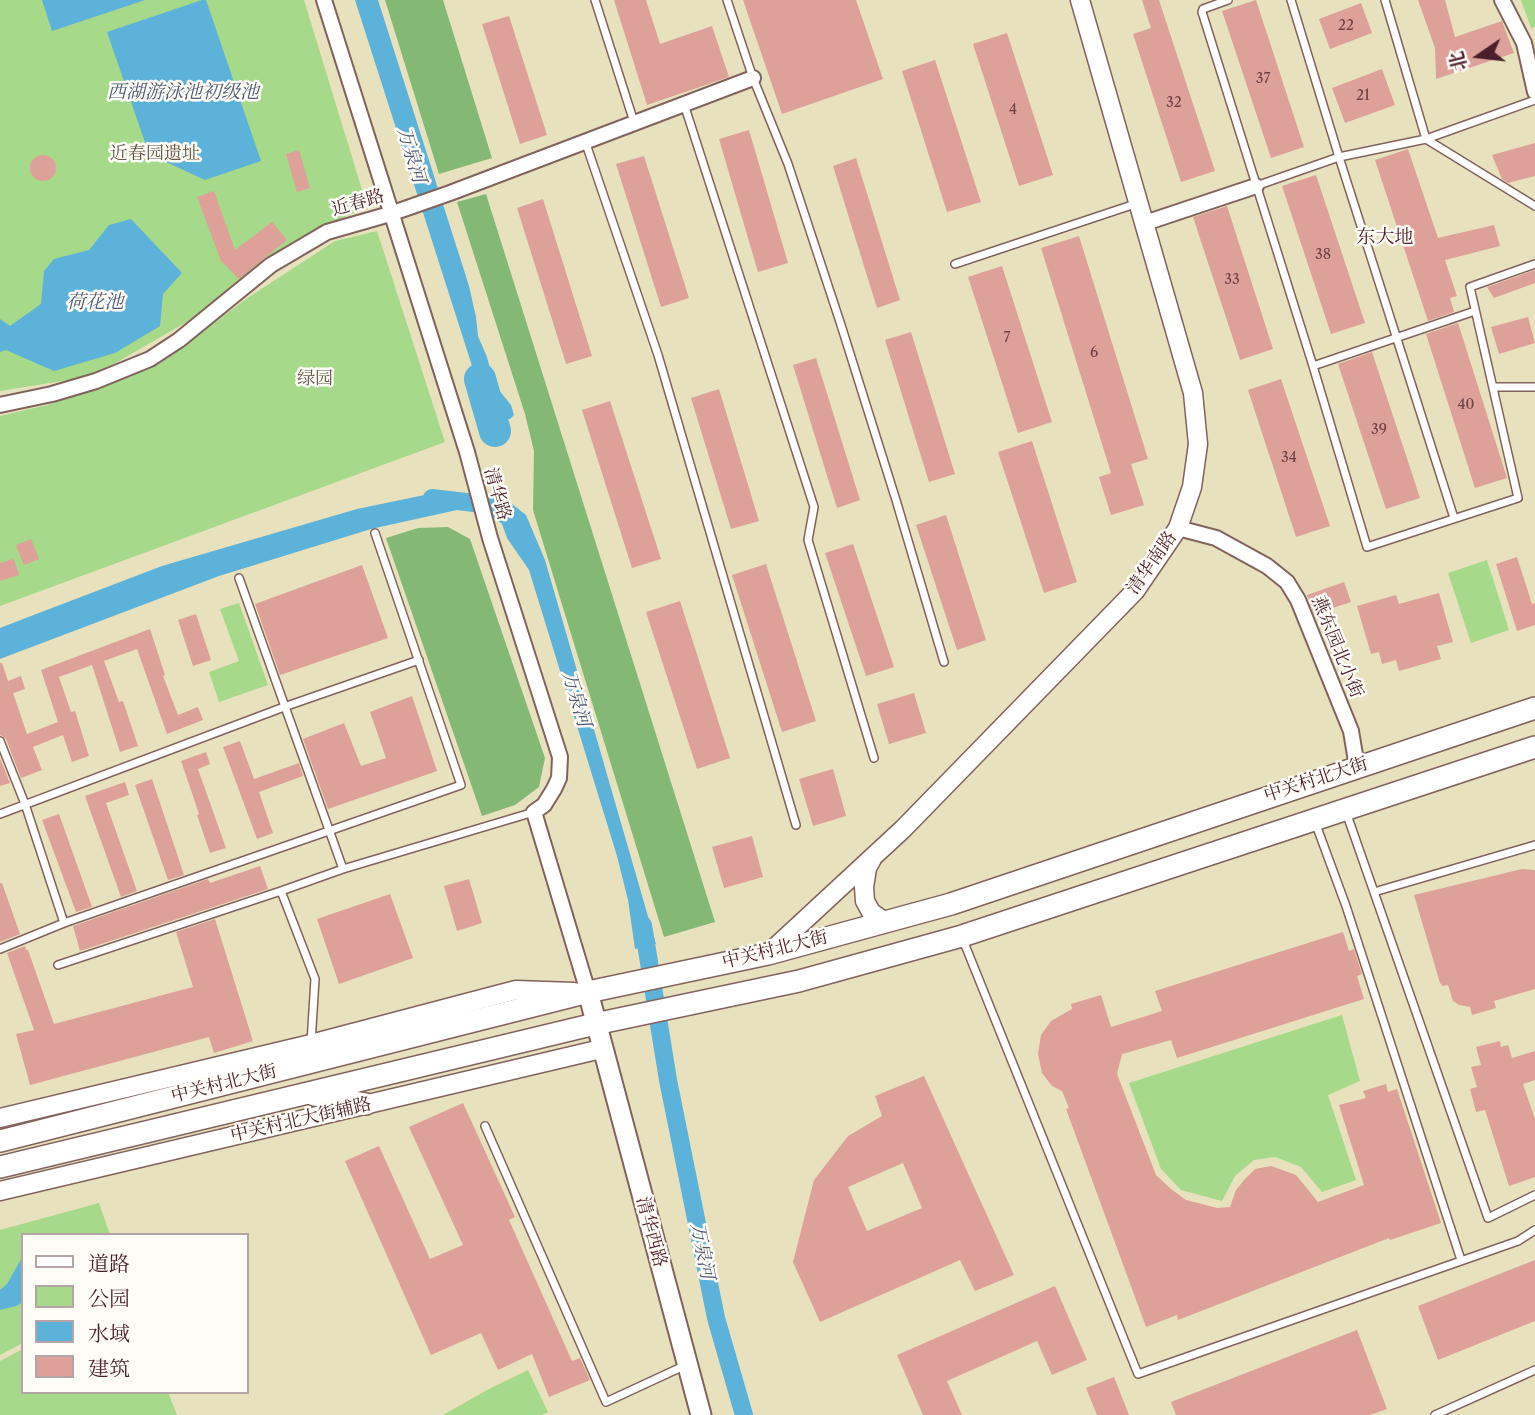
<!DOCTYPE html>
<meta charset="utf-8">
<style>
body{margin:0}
#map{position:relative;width:1535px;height:1415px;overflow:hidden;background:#e8e1bd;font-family:"Libre Caslon Text","Noto Serif SC",serif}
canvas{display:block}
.legend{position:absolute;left:21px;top:1233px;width:228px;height:161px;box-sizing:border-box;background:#fdfcf7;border:2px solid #b5a4a5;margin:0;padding:9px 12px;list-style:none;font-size:21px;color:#4a1f2b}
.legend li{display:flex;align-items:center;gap:14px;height:35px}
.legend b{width:35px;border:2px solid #b5a4a5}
.north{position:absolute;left:1444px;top:21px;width:70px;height:70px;-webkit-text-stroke:5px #fdfcf7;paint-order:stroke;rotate:256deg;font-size:19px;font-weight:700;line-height:28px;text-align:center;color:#4a1f2b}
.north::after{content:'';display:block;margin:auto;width:24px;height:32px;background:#4a1f2b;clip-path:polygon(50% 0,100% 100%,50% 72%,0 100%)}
</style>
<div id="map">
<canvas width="1535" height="1415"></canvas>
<ul class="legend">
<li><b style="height:9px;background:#fff"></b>道路</li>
<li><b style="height:19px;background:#a6d989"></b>公园</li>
<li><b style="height:19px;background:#5cb2d9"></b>水域</li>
<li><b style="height:19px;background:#dda199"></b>建筑</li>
</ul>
<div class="north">北</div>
</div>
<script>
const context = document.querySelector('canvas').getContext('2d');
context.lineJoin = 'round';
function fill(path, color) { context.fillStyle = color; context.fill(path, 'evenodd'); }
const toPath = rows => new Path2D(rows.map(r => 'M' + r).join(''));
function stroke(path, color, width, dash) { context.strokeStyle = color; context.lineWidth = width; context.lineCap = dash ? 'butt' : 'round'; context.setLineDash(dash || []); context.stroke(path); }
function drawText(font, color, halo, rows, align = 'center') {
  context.font = font + ' "Libre Caslon Text","Noto Serif SC",serif'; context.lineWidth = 5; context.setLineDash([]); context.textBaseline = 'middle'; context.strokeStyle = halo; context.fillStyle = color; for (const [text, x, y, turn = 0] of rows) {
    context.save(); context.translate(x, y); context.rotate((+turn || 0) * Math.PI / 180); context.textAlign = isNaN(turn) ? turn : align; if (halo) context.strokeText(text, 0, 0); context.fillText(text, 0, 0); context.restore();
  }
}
fill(toPath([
 [0,0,304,0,367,206,293,243,197,316,93,376,0,391],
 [1521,0,1535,0,1535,27,1531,28],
 [377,231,445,442,0,606,0,416,47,405,156,366,246,299,335,241],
 [1487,560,1509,630,1471,643,1448,573],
 [239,603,268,685,219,702,209,672,239,661,220,609],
 [1342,1015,1360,1081,1328,1095,1356,1180,1322,1192,1301,1167,1275,1157,1254,1160,1235,1176,1222,1201,1181,1190,1161,1169,1129,1083],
 [99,1203,110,1235,23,1235,23,1343,0,1355,0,1230],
 [23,1349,23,1392,168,1392,177,1415,0,1415,0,1361],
 [528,1370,548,1412,542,1415,443,1415,487,1390]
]), '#a6d989');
fill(toPath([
 [385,0,443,0,492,158,439,174],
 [486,194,715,922,664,937,533,510,534,451,525,414,457,202],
 [448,527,470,539,545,758,539,787,515,805,482,816,386,538,418,528]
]), '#84b975');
fill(toPath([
 [42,0,145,0,52,31],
 [202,0,206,0,261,161,205,180,149,154,107,32],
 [355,0,378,0,469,286,476,317,478,336,487,357,494,384,511,405,514,415,510,419,489,419],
 [131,219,182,273,163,294,160,326,115,353,54,371,6,350,0,352,0,319,10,326,41,304,44,271,54,259,89,250,109,225],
 [439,492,453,493,457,510,371,529,219,576,0,659,0,628,31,616,162,566,357,509],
 [503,497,526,515,545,560,656,944,635,949,628,900,617,856,529,570,507,538,495,504],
 [23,1256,23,1302,16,1306,0,1310,0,1290,7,1284]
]), '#5cb2d9');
stroke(toPath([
 [432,498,491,505,514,521],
 [643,925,668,1080,716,1318,744,1415]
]), '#5cb2d9', 18);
stroke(toPath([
 [480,379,495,431]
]), '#5cb2d9', 32);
fill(toPath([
 [614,0,646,0,660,44,712,26,729,77,647,105],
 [743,0,856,0,883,79,782,114],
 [1142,0,1159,0,1215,171,1181,182,1133,34,1151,28],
 [1256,0,1304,147,1271,158,1222,11],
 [1418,0,1445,0,1455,37,1502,21,1514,53,1436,79,1435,48],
 [1361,3,1372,33,1330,49,1319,19],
 [509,16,547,135,520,144,482,24],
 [1007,33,1053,175,1019,186,973,44],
 [935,60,981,202,947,212,902,71],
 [1382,69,1395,105,1345,123,1332,88],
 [749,130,788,263,758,272,719,139],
 [1535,143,1535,176,1508,183,1502,179,1492,155],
 [1408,149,1438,238,1494,225,1500,246,1445,260,1457,296,1450,298,1454,312,1428,321,1375,160],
 [299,150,310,188,297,192,286,154],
 '30 168a13 13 0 1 1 26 0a13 13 0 1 1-26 0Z',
 [644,156,689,298,661,307,616,164],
 [856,158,900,300,877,308,833,166],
 [1316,175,1365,323,1331,334,1282,186],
 [214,191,235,250,272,222,287,240,239,279,221,261,197,197],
 [543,199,592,356,566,364,517,208],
 [1227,206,1273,349,1240,360,1193,217],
 [1079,236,1148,459,1131,464,1144,505,1111,515,1099,477,1111,473,1041,248],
 [1002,266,1052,422,1018,433,968,277],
 [1535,270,1535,283,1494,298,1487,287],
 [1528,317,1535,343,1499,354,1491,327],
 [1458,323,1507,478,1475,488,1426,334],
 [911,332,955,474,929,482,885,340],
 [1372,352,1420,498,1386,509,1338,364],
 [816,358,860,500,837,508,793,365],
 [1281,379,1330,526,1296,537,1248,390],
 [719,389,759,521,731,529,691,398],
 [610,401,661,559,632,568,582,410],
 [1032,441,1077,582,1044,593,998,452],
 [946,515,986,640,957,650,916,525],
 [31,539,39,559,24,565,16,545],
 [853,544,894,667,866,676,825,553],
 [1517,557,1532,604,1535,603,1535,625,1517,631,1496,564],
 [14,559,19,575,0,581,0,563],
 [766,564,816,721,782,732,732,575],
 [362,565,388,638,280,675,255,604],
 [1344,582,1351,602,1314,614,1307,595],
 [1439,593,1453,642,1437,646,1441,659,1399,671,1396,660,1382,664,1379,652,1371,654,1357,606,1396,595,1399,604],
 [680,601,730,758,697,769,646,612],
 [196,614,211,660,193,666,178,620],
 [150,629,165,675,163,676,178,715,198,707,203,720,167,734,137,649,104,661,119,702,123,701,138,746,120,752,92,665,59,677,71,712,75,711,89,756,72,762,63,735,33,747,42,770,21,778,6,739,0,735,0,663,2,663,8,681,21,676,25,689,13,693,27,734,58,722,41,670],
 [914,693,926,733,889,744,877,704],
 [412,696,437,771,328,809,303,739,344,723,361,766,386,758,370,712],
 [240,741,254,779,299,763,303,776,259,792,273,833,257,839,223,747],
 [206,752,210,764,198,769,226,848,210,853,197,815,199,814,181,761],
 [0,758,10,783,0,786],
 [833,769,846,816,813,826,799,779],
 [152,779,184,875,168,880,135,785],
 [125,782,129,795,106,803,137,891,121,897,85,796],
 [59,814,92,907,76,912,42,820],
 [752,836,763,877,724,888,712,847],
 [260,866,268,889,80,951,73,926,208,879,210,883],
 [1522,869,1535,870,1535,989,1494,1001,1496,1008,1472,1015,1470,1007,1459,1005,1453,1001,1448,985,1443,986,1440,983,1414,895],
 [469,879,482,923,457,931,444,886],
 [0,883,2,883,20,934,0,942],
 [390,894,413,958,339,984,317,919],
 [215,919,253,1041,214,1053,209,1037,30,1085,16,1034,34,1030,7,953,25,946,26,950,28,950,54,1024,193,987,176,932],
 [1343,932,1349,951,1354,949,1362,974,1357,976,1364,999,1177,1058,1171,1040,1122,1054,1117,1074,1156,1175,1171,1189,1186,1200,1217,1208,1230,1207,1236,1190,1244,1180,1255,1169,1271,1166,1296,1175,1318,1202,1364,1185,1339,1105,1366,1098,1363,1091,1386,1084,1388,1092,1397,1089,1441,1223,1390,1240,1389,1238,1178,1320,1177,1315,1146,1327,1066,1109,1069,1108,1062,1091,1052,1086,1042,1073,1038,1054,1041,1035,1051,1021,1072,1009,1071,1004,1101,995,1111,1027,1162,1011,1155,991],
 [1500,1041,1501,1047,1508,1045,1512,1058,1535,1051,1535,1080,1523,1084,1535,1119,1535,1177,1509,1186,1485,1110,1476,1112,1470,1089,1477,1087,1471,1067,1481,1065,1476,1047],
 [924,1076,1014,1275,975,1291,960,1260,820,1322,793,1262,814,1180,848,1136,882,1116,875,1096],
 [903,1163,922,1208,867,1231,848,1187],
 [463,1103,515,1217,509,1220,572,1361,580,1358,590,1380,549,1397,532,1354,498,1370,481,1333,431,1355,345,1161,379,1146,430,1259,463,1245,409,1127],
 [1535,1260,1535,1321,1438,1360,1418,1306],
 [1055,1286,1087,1360,1052,1375,1037,1341,947,1381,962,1415,923,1415,897,1355],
 [1357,1330,1387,1409,1370,1415,1176,1415,1171,1402],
 [1114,1377,1129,1415,1097,1415,1086,1388]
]), '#dda199');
const service = toPath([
 [595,0,634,122],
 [727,0,753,78,788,164,841,325,896,500,944,662],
 [1228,0,1203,9,1202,12,1313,366],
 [1385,0,1426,139,1339,157,1454,518],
 [684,104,814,507,808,540,874,758],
 [1426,139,1535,206],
 [1426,139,1535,100],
 [585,141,658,355,796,825],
 [1256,186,1339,157,1291,0],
 [955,264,1138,203],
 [1475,311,1313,366,1367,547,1518,498,1470,287,1535,264],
 [1493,387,1535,387],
 [239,578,343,869],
 [0,741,25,804,64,923],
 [1346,812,1488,1218,1535,1195],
 [0,814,284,707,419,660],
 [1315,822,1346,906,1461,1260],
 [1374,892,1535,845],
 [963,940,1138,1374,1518,1241,1535,1230],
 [0,949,64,923,461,785,375,533],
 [58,965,281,891],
 [311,1043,315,979,281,891,343,869,534,812],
 [485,1126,606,1402,686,1365],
 [1435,1415,1535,1370]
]);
const minor = toPath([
 [324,0,467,452,490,538,560,757,559,778,554,789,544,805,534,812,588,992],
 [1502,0,1524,43,1535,92],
 [1145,223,1256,186],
 [0,405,52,394,96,381,150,359,179,340,271,265,327,232,390,214,450,193,753,78],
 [1178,528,1216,538,1267,566,1287,582,1298,600,1351,731,1357,767]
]);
const tertiary = toPath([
 [872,859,867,868,864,887,865,901,871,912,885,922],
 [768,954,903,829,1135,591,1178,528,1192,487,1198,444,1193,393,1080,0],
 [0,1118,311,1044,516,990,574,992],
 [0,1191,601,1049]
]);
const secondary = toPath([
 [588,992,701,1415]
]);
const primary = toPath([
 [314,1095,366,1104],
 [0,1141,588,992,768,954,951,904,1535,708],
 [0,1167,595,1024,799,981,962,936,1535,747]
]);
stroke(service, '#81635e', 10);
stroke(minor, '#81635e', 18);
stroke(tertiary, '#81635e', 21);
stroke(secondary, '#81635e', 23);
stroke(primary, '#81635e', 24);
stroke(service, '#fff', 7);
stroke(minor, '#fff', 14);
stroke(tertiary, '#fff', 18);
stroke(secondary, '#fff', 19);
stroke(primary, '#fff', 21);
drawText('14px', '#6f4046', null, [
 ["22",1346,26],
 ["37",1263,79],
 ["21",1363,96],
 ["32",1174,103],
 ["4",1013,110],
 ["38",1323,255],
 ["33",1232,280],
 ["7",1007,338],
 ["6",1094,353],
 ["40",1466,405],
 ["39",1379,430],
 ["34",1289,458]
]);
drawText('18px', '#665747', '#fdfcf7', [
 ["近春园遗址",155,154],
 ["绿园",315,379]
]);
drawText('18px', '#4a1f2b', '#fdfcf7', [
 ["近春路",358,203,-16],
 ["清华路",497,494,74],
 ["清华南路",1152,563,-55],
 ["燕东园北小街",1337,647,68],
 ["中关村北大街",1316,780,-18],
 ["中关村北大街",775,950,-14],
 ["中关村北大街",224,1084,-14],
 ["中关村北大街辅路",301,1120,-13],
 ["清华西路",651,1232,75]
]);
drawText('italic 19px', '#515a71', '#fdfcf7', [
 ["西湖游泳池初级池",183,93],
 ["万泉河",411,155,73],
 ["荷花池",95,303],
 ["万泉河",576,699,73],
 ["万泉河",702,1251,79]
]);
drawText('19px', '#4a1f2b', '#fdfcf7', [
 ["东大地",1385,238]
]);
</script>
